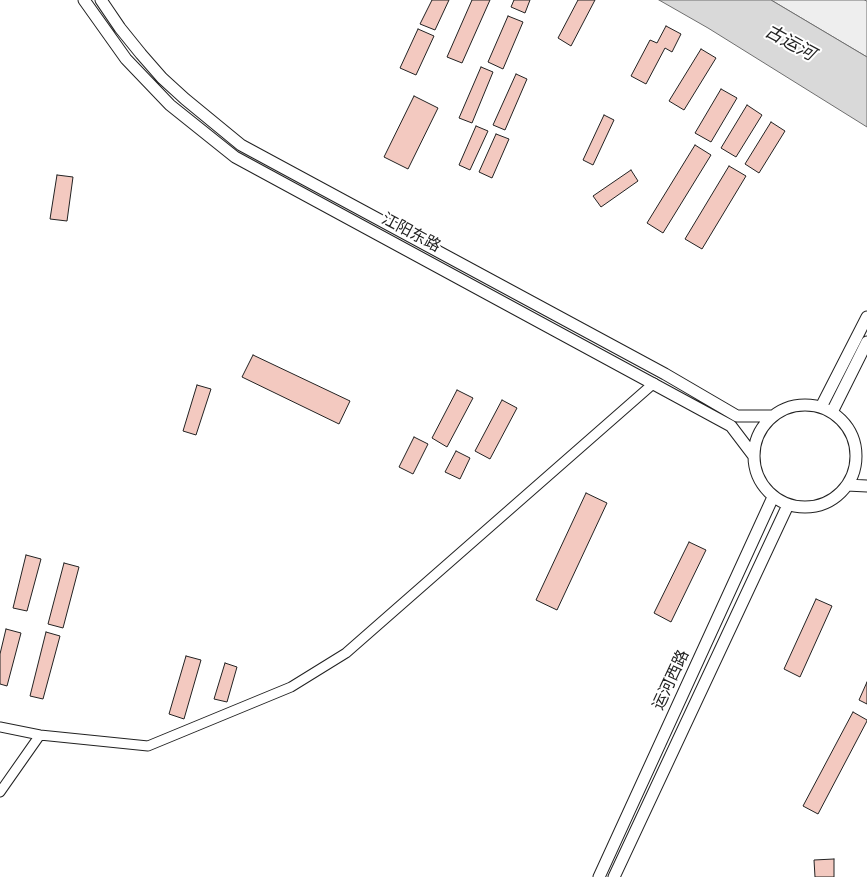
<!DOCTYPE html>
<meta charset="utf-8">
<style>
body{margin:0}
canvas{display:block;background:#fff}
</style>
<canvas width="867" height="877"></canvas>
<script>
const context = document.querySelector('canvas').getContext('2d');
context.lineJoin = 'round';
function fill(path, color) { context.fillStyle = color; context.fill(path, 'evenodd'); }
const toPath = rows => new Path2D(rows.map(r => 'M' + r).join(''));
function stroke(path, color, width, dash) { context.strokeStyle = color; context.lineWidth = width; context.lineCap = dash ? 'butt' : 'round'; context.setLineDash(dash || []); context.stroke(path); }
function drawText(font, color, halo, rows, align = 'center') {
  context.font = font + ' "IBM Plex Sans","Noto Sans SC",sans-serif'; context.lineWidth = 4; context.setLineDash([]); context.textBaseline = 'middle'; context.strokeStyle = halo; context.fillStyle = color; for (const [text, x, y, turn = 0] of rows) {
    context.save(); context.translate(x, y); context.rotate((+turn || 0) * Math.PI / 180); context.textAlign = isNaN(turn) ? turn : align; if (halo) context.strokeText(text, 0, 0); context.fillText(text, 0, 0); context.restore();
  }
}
const green = toPath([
 [771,0,864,0,867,1,867,57,771,0]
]);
fill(green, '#eee');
stroke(green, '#6f6f6f', 1);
const water = toPath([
 [659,0,771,0,867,57,867,127,708,28,659,0]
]);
fill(water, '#d9d9d9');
stroke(water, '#6f6f6f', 1);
const building = toPath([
 [432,0,449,0,435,30,420,24,432,0],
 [472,0,490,0,462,63,447,57,472,0],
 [514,0,530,0,525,13,511,7,514,0],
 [578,0,595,0,571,46,558,38,578,0],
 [508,16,523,22,503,69,488,62,508,16],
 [666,26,681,34,672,52,665,48,646,84,631,76,650,40,657,43,666,26],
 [418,29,434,36,416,75,400,68,418,29],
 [701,49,716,58,684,110,669,101,701,49],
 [481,67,493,72,472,123,459,118,481,67],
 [516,74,527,79,505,130,493,125,516,74],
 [721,89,737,98,711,142,695,133,721,89],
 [414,96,438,108,408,169,384,157,414,96],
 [747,105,762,115,736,157,721,148,747,105],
 [604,115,614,120,593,165,583,160,604,115],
 [771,122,785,131,759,173,745,164,771,122],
 [476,126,488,131,470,170,459,165,476,126],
 [496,134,509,139,492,178,479,172,496,134],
 [695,145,711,155,663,233,647,223,695,145],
 [729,166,746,176,702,249,685,239,729,166],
 [631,170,638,181,601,207,593,196,631,170],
 [57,175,73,177,67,221,50,219,57,175],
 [253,355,350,401,339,424,242,377,253,355],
 [197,385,211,389,196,435,183,431,197,385],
 [457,390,473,398,447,447,432,438,457,390],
 [502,400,517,408,490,459,475,451,502,400],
 [414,437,428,444,413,474,399,467,414,437],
 [456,451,470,458,460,479,445,472,456,451],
 [586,493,607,503,557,610,536,600,586,493],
 [689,542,706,550,671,622,654,613,689,542],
 [26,555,41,559,27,611,13,608,26,555],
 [64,563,79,567,63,628,48,624,64,563],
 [816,599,832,606,800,677,784,669,816,599],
 [6,629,21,633,7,686,0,684,0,654,6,629],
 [46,632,60,636,43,699,30,696,46,632],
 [186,656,201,660,184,719,169,714,186,656],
 [225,663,237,667,227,702,214,699,225,663],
 [867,682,867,704,859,700,867,682],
 [853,712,867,720,867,721,818,814,803,806,853,712],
 [834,859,834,877,815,877,814,860,834,859]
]);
fill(building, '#f3c9c0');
stroke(building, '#222', 1);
const street = toPath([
 [0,727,40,735,148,746,291,687,346,653,654,383],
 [0,792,40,735]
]);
const secondary = toPath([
 [84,0,126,59,170,105,235,157,731,426,753,455],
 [101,0,120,28,141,54,162,78,185,99,241,145,665,374,737,416,773,416],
 '754 456a51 51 0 1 1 102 0a51 51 0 1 1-102 0Z',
 [821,407,867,317],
 [832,412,867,342],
 [847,485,867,486],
 [599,877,773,497],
 [614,877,788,505]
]);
stroke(street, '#222', 11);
stroke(secondary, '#222', 13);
stroke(street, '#fff', 9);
stroke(secondary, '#fff', 11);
drawText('16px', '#222', '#fff', [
 ["江阳东路",411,233,28],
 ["运河西路",671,680,-65]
]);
drawText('italic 18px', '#222', '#fff', [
 ["古运河",790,43,29]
]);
</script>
